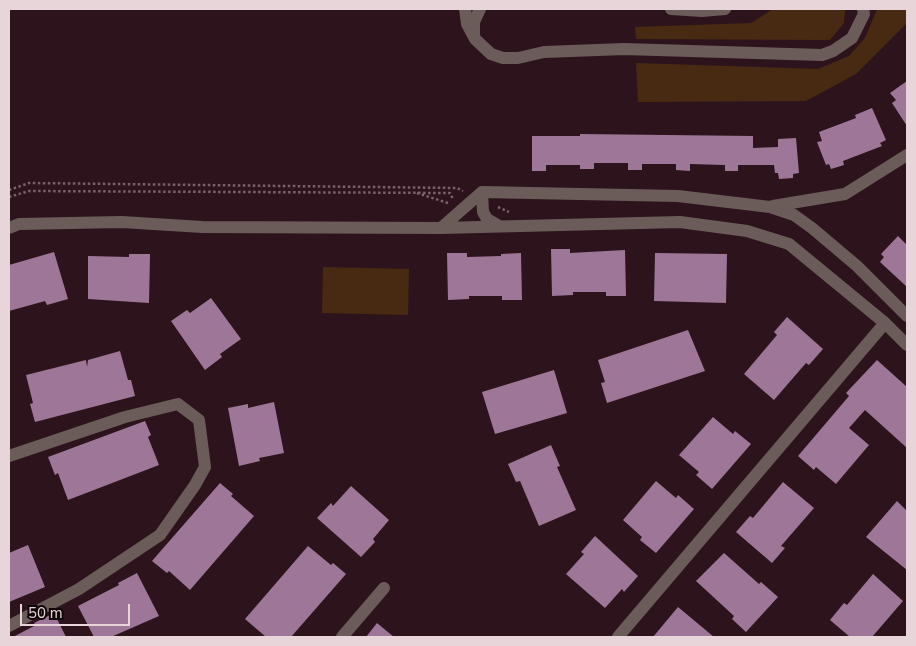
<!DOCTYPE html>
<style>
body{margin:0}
#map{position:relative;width:916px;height:646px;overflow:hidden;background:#2d141c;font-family:"Nunito Sans",sans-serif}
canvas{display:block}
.frame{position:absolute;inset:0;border:10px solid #e8d5da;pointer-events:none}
.scale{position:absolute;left:20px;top:604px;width:110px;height:22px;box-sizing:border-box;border:2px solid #e8d5da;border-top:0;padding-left:6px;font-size:15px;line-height:18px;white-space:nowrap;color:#e8d5da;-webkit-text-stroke:4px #0e0407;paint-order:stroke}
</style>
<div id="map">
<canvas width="916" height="646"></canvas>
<div class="frame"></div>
<div class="scale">50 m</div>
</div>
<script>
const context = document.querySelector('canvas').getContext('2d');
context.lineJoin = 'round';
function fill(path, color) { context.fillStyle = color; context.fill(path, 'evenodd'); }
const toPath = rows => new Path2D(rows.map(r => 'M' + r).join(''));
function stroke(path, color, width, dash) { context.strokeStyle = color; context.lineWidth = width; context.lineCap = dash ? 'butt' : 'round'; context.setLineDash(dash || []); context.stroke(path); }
fill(toPath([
 [773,9,845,9,844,23,830,40,636,39,635,27,751,23],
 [877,9,907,9,907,23,856,74,806,101,638,102,636,63,818,69,849,56,865,38],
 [323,267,409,269,408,315,322,313]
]), '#482a12');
fill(toPath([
 [907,81,907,126,892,103,896,100,890,93],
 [872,108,886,140,880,143,882,146,843,161,844,165,831,169,829,164,826,165,817,142,822,141,819,132,856,118,855,115],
 [580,134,753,136,753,148,778,147,778,139,796,138,799,173,793,174,793,178,779,179,778,173,775,173,774,165,738,165,738,171,725,171,725,165,690,164,690,171,676,170,676,164,642,164,642,170,628,170,628,163,594,163,594,169,580,169,580,165,546,165,546,171,532,171,532,136,580,136],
 [898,236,907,245,907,287,880,262,884,257,881,254],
 [551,249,570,249,570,253,625,250,626,296,606,296,606,292,573,292,573,295,552,296],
 [54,252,68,299,47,305,45,301,9,311,9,265],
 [447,253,467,253,467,257,501,256,501,254,521,253,522,300,502,300,502,296,469,296,469,299,448,300],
 [655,253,727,254,726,303,654,301],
 [129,254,150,254,149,303,88,299,88,256,129,257],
 [211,298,241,339,220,354,222,357,205,370,171,321,187,310,190,313],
 [787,317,823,349,809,365,806,363,774,400,744,374,777,335,774,332],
 [688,330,705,371,607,403,601,383,605,382,598,360],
 [120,351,128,380,131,380,135,396,35,422,30,404,33,403,26,375,86,360,87,367,88,360],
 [877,360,907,387,907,448,865,410,849,428,869,445,836,484,816,467,814,470,798,456,849,396,846,393],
 [554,370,567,413,495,434,482,392],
 [274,402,284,453,259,458,260,461,239,466,228,408,248,404,248,408],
 [713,417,733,434,735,431,751,444,712,489,696,475,699,472,679,455],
 [145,421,151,435,148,437,159,465,68,500,58,473,55,475,48,457],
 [551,445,560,466,557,467,576,510,539,526,520,481,516,482,508,464],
 [656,481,676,498,678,495,694,509,656,553,640,540,642,537,623,520],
 [783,482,814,508,781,546,785,548,772,563,736,532,750,516,753,518],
 [220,483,233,494,231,496,254,516,190,590,169,571,167,573,152,561],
 [351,486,389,520,373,539,375,542,361,557,317,518,331,503,333,506],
 [897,501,907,511,907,570,866,537],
 [595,536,638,576,624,592,622,589,605,608,566,574,584,554,581,552],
 [28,545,45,587,9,602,9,553],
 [308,546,331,565,333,563,346,574,291,637,266,637,245,619],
 [724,553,759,584,761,582,778,597,746,632,732,619,734,616,696,581],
 [137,573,159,616,111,637,94,637,78,606,119,585,118,583],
 [873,574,903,601,872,637,850,637,830,620,844,603,847,605],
 [678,607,714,637,653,637],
 [54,613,66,637,13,637,36,625,34,623],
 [377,623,394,637,366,637]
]), '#9e7798');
stroke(toPath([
 [9,190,29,183,457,188,463,191],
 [417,193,448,203],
 [9,197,29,191,450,193,453,199],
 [498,207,509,212]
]), '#796269', 2.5, [2.5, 2.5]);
stroke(toPath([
 [465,9,467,24,475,39,491,54,503,58,518,58,544,52,624,49,822,55,833,51,852,38,864,14,863,9],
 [474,34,474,22,480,9],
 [482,192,483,212,487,219,499,226],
 [773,206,845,194,907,155],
 [9,228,19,224,122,222,202,227,441,228,680,222,747,231,789,244,885,323,907,345],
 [441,228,482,192,678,196,770,207,794,215,812,228,857,266,907,316],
 [9,456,125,417,178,404,199,420,205,467,195,485,160,535,79,589,9,626],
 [342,637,384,588],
 [618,637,885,323]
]), '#6b5c5a', 12);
stroke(toPath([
 [671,9,702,11,725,9]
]), '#6b5c5a', 12);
</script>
